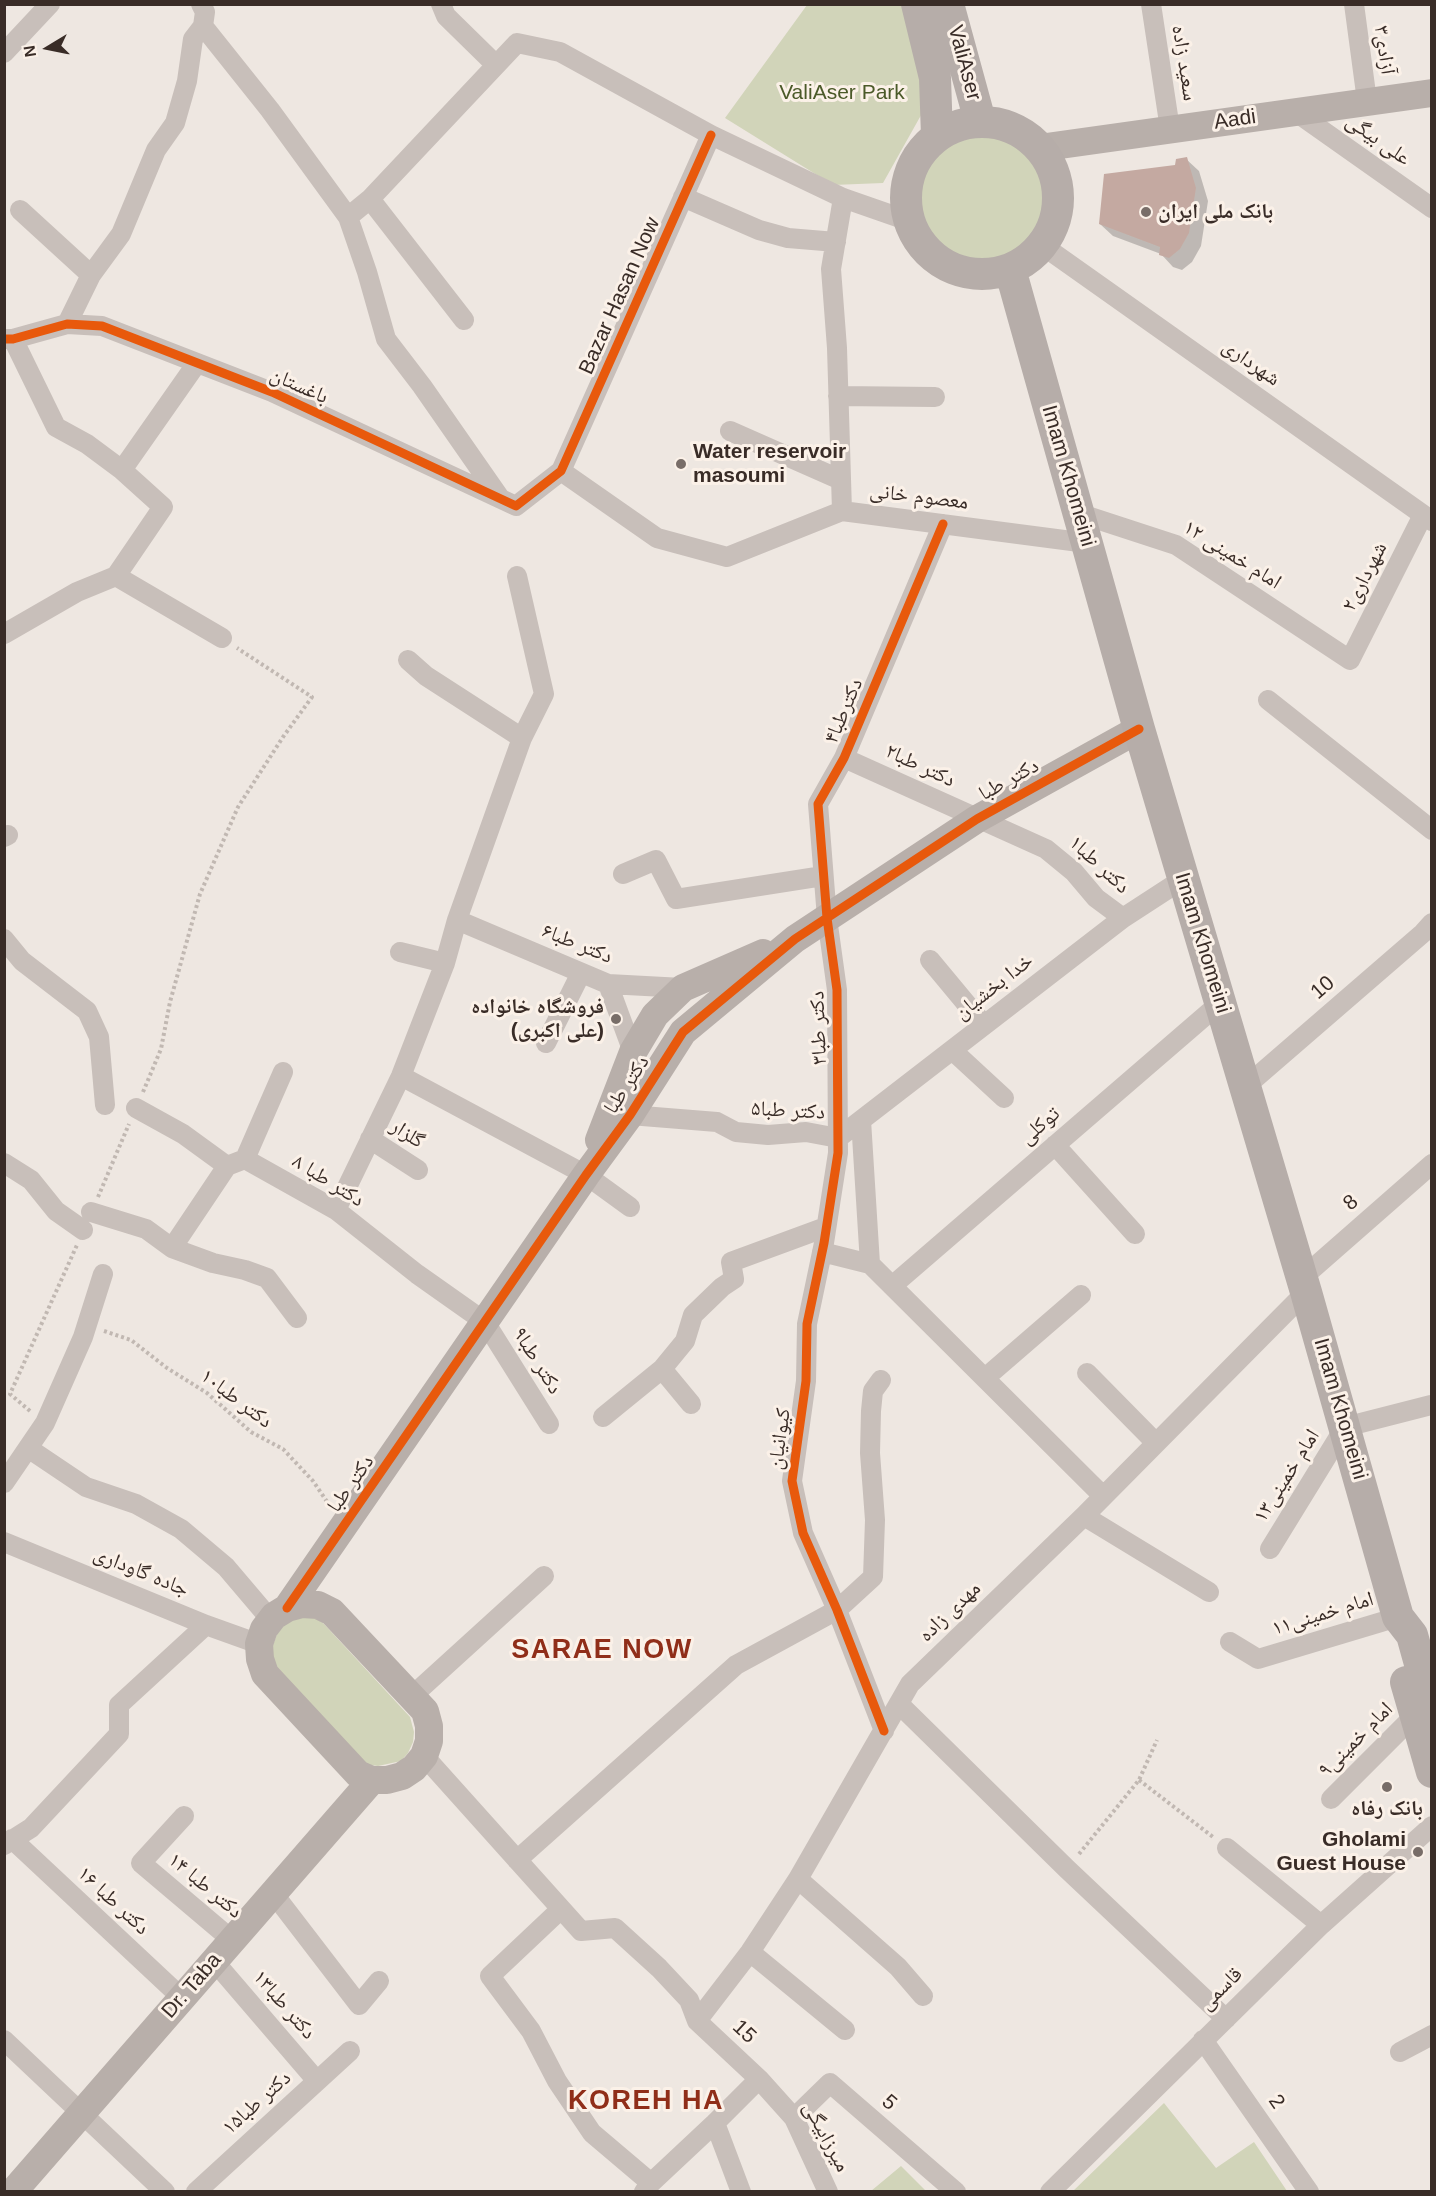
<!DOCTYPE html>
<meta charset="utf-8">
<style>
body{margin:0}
#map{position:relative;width:1436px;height:2196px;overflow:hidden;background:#eee7e1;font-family:Helvetica,sans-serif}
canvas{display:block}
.frame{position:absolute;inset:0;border:6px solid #392c27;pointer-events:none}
.north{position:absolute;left:18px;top:18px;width:60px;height:60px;-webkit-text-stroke:4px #fbf1e8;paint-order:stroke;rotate:260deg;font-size:16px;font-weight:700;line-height:24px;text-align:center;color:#392c27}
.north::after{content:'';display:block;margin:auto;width:21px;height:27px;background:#392c27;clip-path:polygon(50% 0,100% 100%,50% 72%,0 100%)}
</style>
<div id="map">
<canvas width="1436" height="2196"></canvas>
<div class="frame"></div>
<div class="north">N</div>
</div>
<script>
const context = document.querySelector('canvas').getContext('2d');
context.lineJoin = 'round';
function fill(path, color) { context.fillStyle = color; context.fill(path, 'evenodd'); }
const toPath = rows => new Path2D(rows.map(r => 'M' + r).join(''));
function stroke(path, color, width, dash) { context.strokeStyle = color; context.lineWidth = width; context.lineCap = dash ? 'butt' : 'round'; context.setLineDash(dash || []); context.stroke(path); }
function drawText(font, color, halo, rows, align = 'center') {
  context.font = font + ' Helvetica,"Noto Naskh Arabic",sans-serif'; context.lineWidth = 6; context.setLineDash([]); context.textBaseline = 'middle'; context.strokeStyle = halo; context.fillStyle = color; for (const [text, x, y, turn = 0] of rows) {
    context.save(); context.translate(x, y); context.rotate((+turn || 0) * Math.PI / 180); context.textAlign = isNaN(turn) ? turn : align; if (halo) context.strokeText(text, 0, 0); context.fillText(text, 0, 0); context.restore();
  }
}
fill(toPath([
 [807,5,907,5,934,92,883,183,833,185,725,118],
 '919 198a63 63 0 1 1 126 0a63 63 0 1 1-126 0Z',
 [294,1618,316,1618,324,1624,410,1717,414,1732,413,1742,408,1753,401,1761,378,1766,364,1764,277,1670,272,1655,273,1645,277,1634,283,1626],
 [1164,2103,1216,2168,1254,2142,1287,2191,1073,2191],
 [901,2166,926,2191,871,2191]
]), '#d1d4b9');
fill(toPath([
 [1186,159,1199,171,1208,201,1201,246,1192,262,1182,270,1173,267,1161,254,1113,236,1100,224]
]), '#0003');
fill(toPath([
 [1187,157,1196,188,1189,233,1180,249,1169,258,1159,255,1160,247,1099,224,1104,174,1175,165,1176,159]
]), '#c4a9a1');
stroke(toPath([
 [143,1092,161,1049,170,1002,200,894,238,807,283,737,312,697,237,648],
 [98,1197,129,1124],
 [104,1331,131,1340,167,1368,207,1393,251,1432,283,1449,313,1481,330,1506],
 [30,1411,10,1394,77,1245],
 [1139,1780,1213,1837],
 [1079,1854,1139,1780,1157,1740]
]), '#c1b8b2', 4, [3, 3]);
stroke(toPath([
 [201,4,205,12,203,26,270,110,348,217,367,272,386,339,422,386,500,498],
 [441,4,446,16,496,65],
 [1151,4,1170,129],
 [1354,4,1367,101],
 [4,53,50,4],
 [1296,112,1432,208],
 [683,197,759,230,788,238,836,242],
 [370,199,464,320],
 [20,210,91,275],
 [348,217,370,199,517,43,560,52,711,135,843,198,909,221],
 [1042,245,1432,521],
 [67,324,91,275,121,234,156,150,175,123,187,81,193,39,203,26],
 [4,339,13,339,67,324,102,326,272,392,516,506,561,471,711,135],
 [838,396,935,397],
 [730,431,841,480],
 [122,470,197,363],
 [561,471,657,538,727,557,842,511,1087,543],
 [842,511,837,348,831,269,843,198],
 [1078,513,1176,545,1350,660,1423,515],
 [116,576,222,638],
 [517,576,544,694,522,738],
 [4,634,77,592,116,576,163,507,122,470,87,444,56,427,13,339],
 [1268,700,1432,830],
 [844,758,1046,849,1074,872,1096,898,1123,918],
 [4,837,8,835],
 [623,874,656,860,676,899,823,876],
 [457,920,608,984,683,988],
 [4,939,22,961,87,1011,99,1037,105,1105],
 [400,952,445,963],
 [930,960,984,1025],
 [608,984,633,1052],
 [546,1043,581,973],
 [952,1050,1004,1098],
 [401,1076,586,1175,630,1207],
 [1245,1087,1423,933,1432,923],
 [136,1108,183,1134,227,1166,245,1159,336,1210,417,1274,485,1322,549,1424],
 [630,1115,717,1122,736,1132,768,1135,806,1132,838,1138],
 [861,1120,870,1264],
 [838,1138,1123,918,1183,879],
 [370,1139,418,1170],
 [1055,1145,1135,1234],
 [245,1159,283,1072],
 [4,1163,31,1180,56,1211,83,1230],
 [336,1210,401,1076,445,963,457,920,522,738,426,676,408,660],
 [91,1212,146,1229,172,1248,213,1263,245,1270,267,1278,297,1318],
 [172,1248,227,1166],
 [822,1252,870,1264,1103,1496],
 [1302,1278,1432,1164],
 [892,1286,1220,1003],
 [662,1369,691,1404],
 [1087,1373,1156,1443],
 [985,1378,1081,1295],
 [603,1417,662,1369,685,1341,693,1315,722,1287,734,1279,731,1262,826,1227],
 [28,1448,86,1487,136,1504,181,1529,226,1567,271,1620],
 [4,1483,45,1423,83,1337,103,1274],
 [1084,1516,1209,1592],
 [4,1542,206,1625,259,1644],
 [1270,1549,1345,1427,1431,1405],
 [1230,1642,1258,1659,1398,1617],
 [411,1697,544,1576],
 [899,1704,1067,1869,1226,2019],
 [884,1731,837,1610,803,1533,792,1481,806,1381,807,1324,824,1243,838,1153,837,990,827,918,818,804,844,758,943,524],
 [424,1756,581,1931,615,1928,659,1968,689,2000,697,2021,759,2079,794,2118,828,2192],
 [1331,1799,1415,1715],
 [184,1816,141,1863,232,1940],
 [12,1839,182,1998],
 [4,1845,31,1828,119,1734,119,1705,206,1625],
 [1227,1848,1321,1925],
 [517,1860,736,1665,837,1610,873,1577,875,1520,870,1453,871,1411,873,1391,881,1380],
 [798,1879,898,1967,923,1996],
 [273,1893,359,2005,379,1981],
 [561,1909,490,1976,531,2031,557,2081,592,2133,651,2183],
 [750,1952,845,2030],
 [214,1961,317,2081],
 [697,2021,750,1952,798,1879,910,1684,1084,1516,1306,1292],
 [4,2040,165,2192],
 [1203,2040,1309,2192],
 [1400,2052,1432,2035],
 [794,2118,830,2083,956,2192],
 [715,2123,741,2192],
 [196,2192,350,2051],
 [644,2192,651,2183,715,2123,759,2079],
 [1050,2192,1321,1925,1432,1826]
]), '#c8bfba', 20);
stroke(toPath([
 [1039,148,1432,93],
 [599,1140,633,1052,655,1015,683,988,763,953],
 [302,1604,318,1605,332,1612,425,1711,429,1726,429,1741,424,1756,414,1768,402,1776,387,1780,372,1780,358,1774,265,1674,260,1659,259,1644,264,1629,274,1616,287,1608,302,1604],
 [287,1608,586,1175,630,1115,683,1032,795,939,977,819,1139,729],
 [13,2192,372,1780]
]), '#b8afaa', 28);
stroke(toPath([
 [917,4,935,78,937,136],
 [948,4,980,121],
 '906 198a76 76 0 1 1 152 0a76 76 0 1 1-152 0Z',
 [1010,269,1139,729,1306,1292,1398,1617,1412,1635,1432,1707],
 [1406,1682,1432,1772]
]), '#b6ada9', 32);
stroke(toPath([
 [4,339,13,339,67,324,102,326,272,392,516,506,561,471,711,135],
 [287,1608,586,1175,630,1115,683,1032,795,939,977,819,1139,729],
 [884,1731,837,1610,803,1533,792,1481,806,1381,807,1324,824,1243,838,1153,837,990,827,918,818,804,844,758,943,524]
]), '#e8590c', 9);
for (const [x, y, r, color] of [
 [1146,212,6,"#786d68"],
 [681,464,6,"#786d68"],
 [616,1019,6,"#786d68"],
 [1387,1787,6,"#786d68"],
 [1418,1852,6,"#786d68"]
]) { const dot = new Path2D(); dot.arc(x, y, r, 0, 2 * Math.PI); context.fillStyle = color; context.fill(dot); stroke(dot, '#fbf1e8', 2); }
drawText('21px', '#392c27', '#fbf1e8', [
 ["آزادی۳",1384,50,82],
 ["ValiAser",964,63,75],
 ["سعید زاده",1184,63,81],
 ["Aadi",1235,120,-8],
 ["علی بیگی",1378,140,35],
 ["Bazar Hasan Now",620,296,-66],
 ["شهرداری",1251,363,35],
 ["باغستان",299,386,24],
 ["Imam Khomeini",1068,476,74],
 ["معصوم خانی",919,497,7],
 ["امام خمینی ۱۲",1232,555,32],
 ["شهرداری۲",1365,577,-63],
 ["دکترطبا۴",844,711,-67],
 ["دکتر طبا۲",920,766,25],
 ["دکتر طبا",1009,780,-29],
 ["دکتر طبا۱",1099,865,43],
 ["Imam Khomeini",1202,943,73],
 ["دکتر طبا۶",577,944,22],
 ["خدا بخشیان",994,987,-38],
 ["10",1323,988,-41],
 ["دکتر طبا۳",819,1028,-92],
 ["دکتر طبا",627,1085,-57],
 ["دکتر طبا۵",788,1111,3],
 ["توکلی",1040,1126,-41],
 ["گلزار",407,1134,33],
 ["دکتر طبا ۸",328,1181,32],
 ["8",1351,1203,-41],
 ["دکتر طبا۹",537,1361,58],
 ["دکتر طبا۱۰",236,1399,37],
 ["Imam Khomeini",1340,1409,74],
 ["کیوانیان",780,1439,-82],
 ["امام خمینی۱۳",1287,1476,-58],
 ["دکتر طبا",351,1484,-55],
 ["جاده گاوداری",141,1572,22],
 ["مهدی زاده",950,1612,-44],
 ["امام خمینی۱۱",1323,1614,-17],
 ["امام خمینی۹",1356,1740,-45],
 ["دکتر طبا ۱۴",205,1886,40],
 ["دکتر طبا ۱۶",113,1901,43],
 ["Dr. Taba",192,1986,-49],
 ["قاسمی",1221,1989,-44],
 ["دکتر طبا۱۳",284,2005,49],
 ["15",744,2032,43],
 ["2",1276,2102,55],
 ["دکتر طبا۱۵",257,2103,-42],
 ["5",889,2103,41],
 ["میرزابیگی",826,2137,62]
]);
drawText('21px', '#4b5a29', '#fbf1e8', [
 ["ValiAser Park",842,93]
]);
drawText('bold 21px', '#392c27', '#fbf1e8', [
 ["بانک ملی ایران",1158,212],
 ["Water reservoir",693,452],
 ["masoumi",693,476],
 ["فروشگاه خانواده",604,1007,"right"],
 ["(علی اکبری)",604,1031,"right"],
 ["بانک رفاه",1387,1809,"center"],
 ["Gholami",1406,1840,"right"],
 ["Guest House",1406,1864,"right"]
], 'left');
context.letterSpacing = '1.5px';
drawText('bold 27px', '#902e19', '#fbf1e8', [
 ["SARAE NOW",602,1651],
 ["KOREH HA",646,2102]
]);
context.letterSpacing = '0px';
</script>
